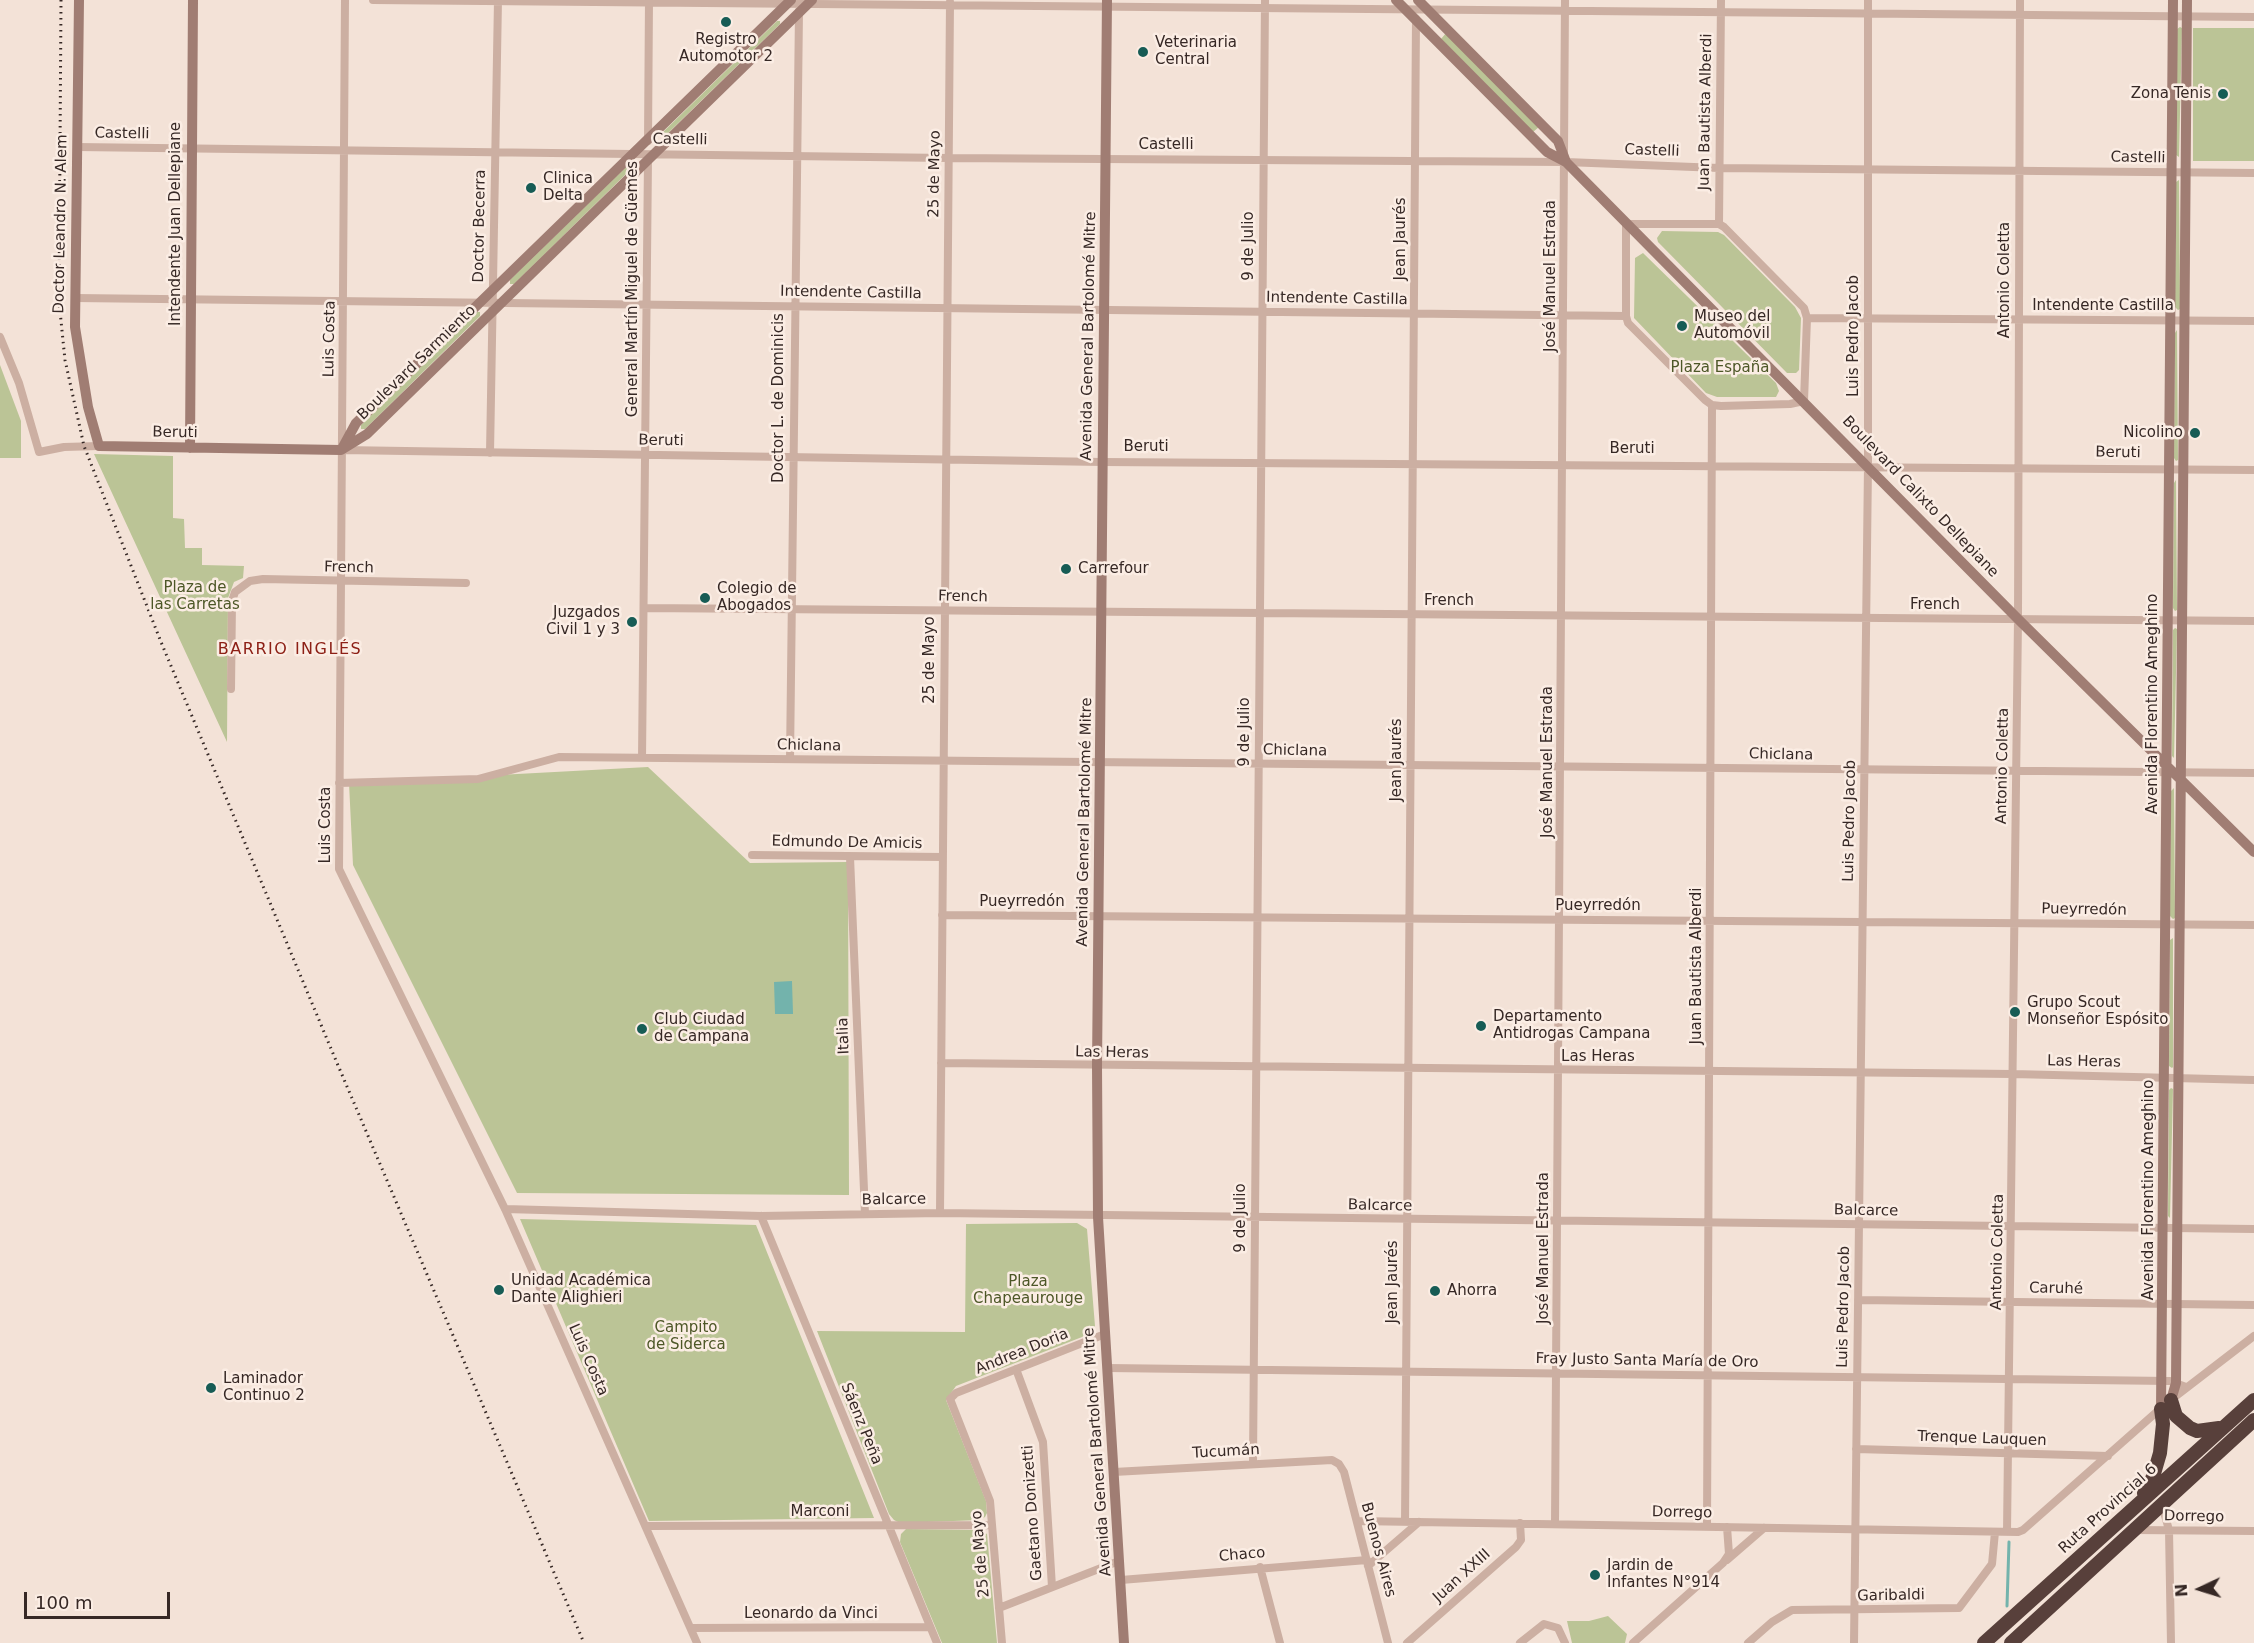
<!DOCTYPE html>
<meta charset="utf-8">
<style>
body{margin:0}
#map{position:relative;width:2254px;height:1643px;overflow:hidden;background:#f3e2d7;font-family:"DejaVu Sans",sans-serif}
canvas{display:block}
.north{position:absolute;left:2170px;top:1559px;width:60px;height:60px;-webkit-text-stroke:4px #fbede4;paint-order:stroke;rotate:266deg;font-size:16px;font-weight:700;line-height:24px;text-align:center;color:#362825}
.north::after{content:'';display:block;margin:auto;width:21px;height:27px;background:#362825;clip-path:polygon(50% 0,100% 100%,50% 72%,0 100%)}
.scale{position:absolute;left:24px;top:1592px;width:146px;height:27px;box-sizing:border-box;border:3px solid #362825;border-top:0;padding-left:8px;font-size:18px;line-height:21px;white-space:nowrap;color:#362825;-webkit-text-stroke:4px #fbede4;paint-order:stroke}
</style>
<div id="map">
<canvas width="2254" height="1643"></canvas>
<div class="north">N</div>
<div class="scale">100 m</div>
</div>
<script>
const context = document.querySelector('canvas').getContext('2d');
context.lineJoin = 'round';
function fill(path, color) { context.fillStyle = color; context.fill(path, 'evenodd'); }
const toPath = rows => new Path2D(rows.map(r => 'M' + r).join(''));
function stroke(path, color, width, dash) { context.strokeStyle = color; context.lineWidth = width; context.lineCap = dash ? 'butt' : 'round'; context.setLineDash(dash || []); context.stroke(path); }
function drawText(font, color, halo, rows, align = 'center') {
  context.font = font + ' "DejaVu Sans",sans-serif'; context.lineWidth = 5; context.setLineDash([]); context.textBaseline = 'middle'; context.strokeStyle = halo; context.fillStyle = color; for (const [text, x, y, turn = 0] of rows) {
    context.save(); context.translate(x, y); context.rotate((+turn || 0) * Math.PI / 180); context.textAlign = isNaN(turn) ? turn : align; if (halo) context.strokeText(text, 0, 0); context.fillText(text, 0, 0); context.restore();
  }
}
fill(toPath([
 [777,21,780,21,780,24,664,137,661,137,661,134],
 [2180,27,2182,28,2179,157,2176,155,2177,29],
 [2193,28,2254,28,2254,161,2193,161],
 [1446,33,1539,127,1533,132,1441,39],
 [626,167,629,167,629,171,514,284,510,284,510,280],
 [2179,180,2180,309,2178,310,2175,307,2176,182],
 [1662,231,1718,232,1724,235,1795,307,1801,318,1799,370,1796,373,1787,373,1658,242,1657,238],
 [1643,253,1776,383,1779,391,1776,397,1717,397,1706,393,1634,318,1635,258],
 [477,312,480,312,480,316,365,429,361,429,361,425],
 [2177,330,2178,460,2176,461,2174,458,2175,333],
 [0,365,21,421,21,458,0,458],
 [94,454,173,456,173,518,184,519,185,548,202,548,202,565,244,566,243,578,234,582,228,598,227,742],
 [2176,480,2177,610,2175,611,2173,608,2174,483],
 [2175,628,2177,629,2174,758,2172,756,2173,630],
 [648,767,750,863,848,862,849,1195,517,1193,353,865,349,783],
 [2174,788,2175,918,2173,919,2170,916,2171,791],
 [2173,938,2173,1067,2172,1068,2169,1066,2170,940],
 [2171,1088,2173,1089,2170,1218,2168,1216,2169,1090],
 [520,1219,756,1225,874,1518,649,1521],
 [1077,1223,1087,1229,1095,1326,1090,1332,1082,1337,956,1386,946,1400,986,1501,987,1513,985,1517,980,1520,900,1523,894,1520,889,1514,817,1331,965,1332,966,1224],
 [906,1529,979,1530,987,1534,997,1643,942,1643,900,1542,901,1534],
 [1608,1616,1627,1634,1625,1643,1572,1643,1567,1621,1589,1621]
]), '#bbc496');
fill(toPath([
 [792,981,793,1014,775,1014,774,982]
]), '#73b3ac');
stroke(toPath([
 [2007,1606,2009,1542]
]), '#73b3ac', 3);
stroke(toPath([
 [345,0,339,869,505,1209,697,1643],
 [373,0,2254,17],
 [648,141,649,0],
 [77,147,948,158,1566,162,1719,168,2254,173],
 [1626,224,1719,224,1724,227,1804,308,1807,318,1804,401,1790,404,1721,406,1712,405,1705,400,1628,323,1626,316,1626,224],
 [1719,224,1721,0],
 [75,298,1626,316],
 [1807,318,2254,321],
 [0,337,19,383,39,452,64,447,99,446],
 [342,450,1103,462,2254,470],
 [490,453,498,0],
 [644,608,2254,621],
 [231,689,232,601,235,592,250,581,263,579,466,583],
 [642,758,648,159],
 [790,759,799,11],
 [339,783,478,779,559,757,2254,773],
 [752,855,942,857],
 [850,857,865,1214],
 [942,915,2254,925],
 [941,1063,2013,1074,2254,1080],
 [505,1209,761,1216,940,1213,2254,1229],
 [940,1213,950,2],
 [761,1216,937,1643],
 [1858,1300,2254,1305],
 [1107,1368,2170,1381,2186,1387],
 [1016,1369,1043,1442,1052,1587],
 [2172,1399,2254,1336],
 [1856,1449,2108,1456],
 [1253,1463,1265,0],
 [1114,1472,1332,1460,1339,1464,1344,1472,1388,1643],
 [2162,1505,2169,1530,2171,1643],
 [1357,1521,2018,1532,2023,1530,2160,1409],
 [1405,1521,1416,19],
 [1555,1524,1565,0],
 [647,1526,992,1525],
 [1707,1527,1712,405],
 [2135,1530,2254,1531],
 [2007,1532,2018,619,2020,0],
 [1727,1560,1764,1528],
 [1368,1566,1419,1522],
 [1260,1567,1280,1643],
 [1121,1580,1367,1560],
 [999,1608,1119,1561],
 [691,1628,930,1627],
 [1002,1643,990,1501,950,1399,956,1393,1105,1334],
 [1407,1643,1516,1547,1521,1540,1520,1523],
 [1520,1643,1544,1624,1558,1628,1565,1643],
 [1633,1643,1723,1563,1729,1554,1727,1527],
 [1748,1643,1772,1622,1792,1610,1959,1608,1992,1564,1995,1532],
 [1854,1643,1868,465,1868,0]
]), '#ccafa2', 8);
stroke(toPath([
 [79,0,75,327,88,407,99,446,341,450],
 [1107,0,1097,1066,1098,1217,1124,1643],
 [1396,0,1547,152,1566,162,2018,619,2254,852],
 [1418,0,1558,141,1566,162],
 [343,447,356,423,791,0],
 [190,448,193,0],
 [341,450,367,434,812,0],
 [2171,1400,2176,1383,2187,0],
 [2161,1409,2173,0]
]), '#a07d73', 10);
stroke(toPath([
 [2171,1400,2176,1416,2190,1428,2197,1431,2219,1428],
 [2144,1493,2153,1477,2160,1453,2163,1424,2161,1409],
 [1984,1643,2254,1400],
 [2011,1643,2254,1420]
]), '#58403b', 14);
stroke(toPath([
 [61,0,59,301,65,360,84,446,161,642,337,1063,584,1643]
]), '#362825', 3, [1.5, 4.5]);
for (const [x, y, r, color] of [
 [726,22,6,"#175c55"],
 [1143,52,6,"#175c55"],
 [2223,94,6,"#175c55"],
 [531,188,6,"#175c55"],
 [1682,326,6,"#175c55"],
 [2195,433,6,"#175c55"],
 [1066,569,6,"#175c55"],
 [705,598,6,"#175c55"],
 [632,622,6,"#175c55"],
 [2015,1012,6,"#175c55"],
 [1481,1026,6,"#175c55"],
 [642,1029,6,"#175c55"],
 [499,1290,6,"#175c55"],
 [1435,1291,6,"#175c55"],
 [211,1388,6,"#175c55"],
 [1595,1575,6,"#175c55"]
]) { const dot = new Path2D(); dot.arc(x, y, r, 0, 2 * Math.PI); context.fillStyle = color; context.fill(dot); stroke(dot, '#fbede4', 2); }
drawText('15px', '#362825', '#fbede4', [
 ["Registro",726,40,"center"],
 ["Automotor 2",726,57,"center"],
 ["Veterinaria",1155,43],
 ["Central",1155,60],
 ["Zona Tenis",2211,94,"right"],
 ["Clinica",543,179],
 ["Delta",543,196],
 ["Museo del",1694,317],
 ["Automóvil",1694,334],
 ["Nicolino",2183,433,"right"],
 ["Carrefour",1078,569],
 ["Colegio de",717,589],
 ["Abogados",717,606],
 ["Juzgados",620,613,"right"],
 ["Civil 1 y 3",620,630,"right"],
 ["Grupo Scout",2027,1003],
 ["Monseñor Espósito",2027,1020],
 ["Departamento",1493,1017],
 ["Antidrogas Campana",1493,1034],
 ["Club Ciudad",654,1020],
 ["de Campana",654,1037],
 ["Unidad Académica",511,1281],
 ["Dante Alighieri",511,1298],
 ["Ahorra",1447,1291],
 ["Laminador",223,1379],
 ["Continuo 2",223,1396],
 ["Jardin de",1607,1566],
 ["Infantes N°914",1607,1583]
], 'left');
drawText('15px', '#362825', '#fbede4', [
 ["Juan Bautista Alberdi",1706,112,-89],
 ["Castelli",122,134,1],
 ["Castelli",680,140,1],
 ["Castelli",1166,145],
 ["Castelli",1652,151,2],
 ["Castelli",2138,158,1],
 ["25 de Mayo",935,174,-89],
 ["Doctor Leandro N. Alem",61,224,-89],
 ["Intendente Juan Dellepiane",176,224,-90],
 ["Doctor Becerra",480,226,-89],
 ["Jean Jaurés",1401,239,-90],
 ["9 de Julio",1249,246,-90],
 ["José Manuel Estrada",1551,276,-90],
 ["Antonio Coletta",2005,280,-90],
 ["General Martín Miguel de Güemes",633,289,-90],
 ["Intendente Castilla",851,293,1],
 ["Intendente Castilla",1337,299,1],
 ["Intendente Castilla",2103,306],
 ["Avenida General Bartolomé Mitre",1089,336,-89],
 ["Luis Pedro Jacob",1854,336,-90],
 ["Luis Costa",330,339,-89],
 ["Boulevard Sarmiento",417,363,-44],
 ["Doctor L. de Dominicis",779,398,-90],
 ["Beruti",175,433,1],
 ["Beruti",661,441,1],
 ["Beruti",1146,447],
 ["Beruti",1632,449],
 ["Beruti",2118,453,1],
 ["Boulevard Calixto Dellepiane",1920,497,46],
 ["French",349,568,1],
 ["French",963,597,1],
 ["French",1449,601],
 ["French",1935,605],
 ["25 de Mayo",930,660,-90],
 ["Avenida Florentino Ameghino",2153,704,-90],
 ["9 de Julio",1245,732,-90],
 ["Chiclana",809,746,1],
 ["Chiclana",1295,751,1],
 ["Chiclana",1781,755,1],
 ["Jean Jaurés",1397,760,-90],
 ["José Manuel Estrada",1548,762,-90],
 ["Antonio Coletta",2003,766,-89],
 ["Luis Pedro Jacob",1850,821,-89],
 ["Avenida General Bartolomé Mitre",1085,822,-89],
 ["Luis Costa",326,825,-90],
 ["Edmundo De Amicis",847,843,1],
 ["Pueyrredón",1022,902],
 ["Pueyrredón",1598,906],
 ["Pueyrredón",2084,910,1],
 ["Juan Bautista Alberdi",1697,966,-90],
 ["Italia",844,1036,-92],
 ["Las Heras",1112,1053,1],
 ["Las Heras",1598,1057],
 ["Las Heras",2084,1062,1],
 ["Avenida Florentino Ameghino",2149,1190,-90],
 ["Balcarce",894,1200,-1],
 ["Balcarce",1380,1206,1],
 ["Balcarce",1866,1211,1],
 ["9 de Julio",1241,1218,-90],
 ["José Manuel Estrada",1544,1248,-90],
 ["Antonio Coletta",1998,1252,-89],
 ["Jean Jaurés",1393,1282,-90],
 ["Caruhé",2056,1289,1],
 ["Luis Pedro Jacob",1844,1307,-89],
 ["Andrea Doria",1022,1352,-22],
 ["Luis Costa",588,1360,66],
 ["Fray Justo Santa María de Oro",1647,1361,1],
 ["Sáenz Peña",861,1424,68],
 ["Trenque Lauquen",1982,1439,2],
 ["Avenida General Bartolomé Mitre",1098,1452,-94],
 ["Tucumán",1226,1452,-3],
 ["Ruta Provincial 6",2108,1509,-42],
 ["Marconi",820,1512],
 ["Gaetano Donizetti",1033,1513,-94],
 ["Dorrego",1682,1513,1],
 ["Dorrego",2194,1517,1],
 ["Buenos Aires",1378,1550,75],
 ["25 de Mayo",981,1554,-95],
 ["Chaco",1242,1555,-5],
 ["Juan XXIII",1462,1576,-42],
 ["Garibaldi",1891,1596,-1],
 ["Leonardo da Vinci",811,1614]
]);
drawText('15px', '#4d5727', '#fbede4', [
 ["Plaza España",1720,368],
 ["Plaza de",195,588],
 ["las Carretas",195,605],
 ["Plaza",1028,1282],
 ["Chapeaurouge",1028,1299],
 ["Campito",686,1328],
 ["de Siderca",686,1345]
]);
context.letterSpacing = '1.5px';
drawText('16px', '#8d2016', '#fbede4', [
 ["BARRIO INGLÉS",290,650]
]);
context.letterSpacing = '0px';
</script>
